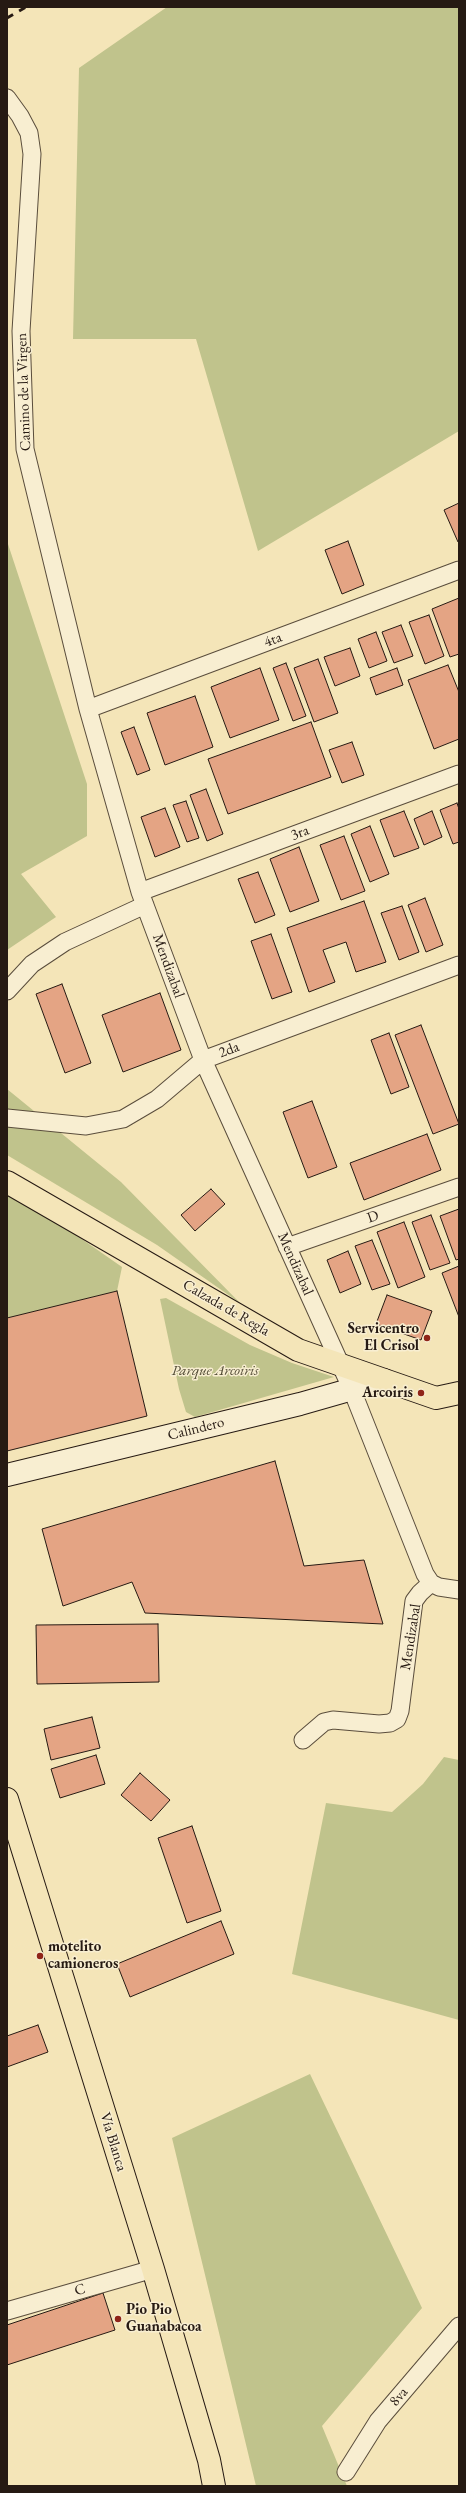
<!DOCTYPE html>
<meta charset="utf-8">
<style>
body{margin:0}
#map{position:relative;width:466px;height:2493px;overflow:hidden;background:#f4e5b8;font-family:"EB Garamond",serif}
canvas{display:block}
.frame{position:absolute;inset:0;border:8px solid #261a13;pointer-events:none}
</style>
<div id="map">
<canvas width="466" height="2493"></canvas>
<div class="frame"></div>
</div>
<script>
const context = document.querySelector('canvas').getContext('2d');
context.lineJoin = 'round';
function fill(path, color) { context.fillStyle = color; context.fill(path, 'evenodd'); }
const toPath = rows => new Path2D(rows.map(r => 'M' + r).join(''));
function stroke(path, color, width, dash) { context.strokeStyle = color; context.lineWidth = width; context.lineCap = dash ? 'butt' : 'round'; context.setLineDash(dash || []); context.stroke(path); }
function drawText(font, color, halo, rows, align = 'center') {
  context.font = font + ' "EB Garamond",serif'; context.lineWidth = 3; context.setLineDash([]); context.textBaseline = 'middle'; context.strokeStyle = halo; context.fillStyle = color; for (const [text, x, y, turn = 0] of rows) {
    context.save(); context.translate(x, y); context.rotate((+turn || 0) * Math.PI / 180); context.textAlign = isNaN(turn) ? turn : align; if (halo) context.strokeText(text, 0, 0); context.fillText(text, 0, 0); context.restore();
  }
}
fill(toPath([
 [167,7,459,7,459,431,258,551,196,339,73,339,79,68],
 [7,541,87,784,87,836,21,874,56,917,7,950],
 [7,1089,121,1182,240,1303,157,1245,7,1155],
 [7,1193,43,1212,122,1267,117,1291,7,1318],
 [166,1298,250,1345,292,1363,334,1377,195,1417,186,1412,179,1389,160,1299],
 [444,1757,459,1760,459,2020,292,1974,326,1803,392,1812,423,1784],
 [310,2074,422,2308,322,2426,347,2486,256,2486,172,2138]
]), '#c0c38c');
const building = toPath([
 [459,503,459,542,458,542,444,510,459,503],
 [348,541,364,585,342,594,325,550,348,541],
 [459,598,459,654,450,657,432,609,459,598],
 [429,615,444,656,425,664,409,622,429,615],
 [401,625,413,656,394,663,382,632,401,625],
 [376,632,387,661,369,668,358,639,376,632],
 [350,648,360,676,335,686,324,657,350,648],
 [318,659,338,713,314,722,294,668,318,659],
 [286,663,306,716,293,721,273,668,286,663],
 [448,665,459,692,459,739,434,749,408,680,448,665],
 [260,668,279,720,230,738,211,687,260,668],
 [397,668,403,685,376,695,370,678,397,668],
 [195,696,213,747,165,765,147,713,195,696],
 [311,722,331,777,228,814,208,759,311,722],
 [134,727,150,770,137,775,121,732,134,727],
 [352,742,364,775,342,783,329,750,352,742],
 [206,789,223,834,207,841,190,795,206,789],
 [186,801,199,838,187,842,173,805,186,801],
 [457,803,459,809,459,842,453,844,440,810,457,803],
 [165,808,180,847,155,857,141,817,165,808],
 [404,811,419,848,394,857,380,820,404,811],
 [432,811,442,837,424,845,414,819,432,811],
 [370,826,389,874,370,882,351,834,370,826],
 [344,836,365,891,341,900,320,845,344,836],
 [299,847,319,901,290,912,270,859,299,847],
 [258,872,275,915,255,923,238,879,258,872],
 [425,898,443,945,426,952,408,905,425,898],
 [364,901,386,962,356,972,346,942,323,950,335,982,309,992,287,928,364,901],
 [402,906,419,952,399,960,381,913,402,906],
 [271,934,292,992,272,999,251,941,271,934],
 [62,984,91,1063,65,1073,36,994,62,984],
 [160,993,181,1050,123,1072,102,1015,160,993],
 [421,1025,459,1124,433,1134,395,1035,421,1025],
 [389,1033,409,1087,391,1094,371,1040,389,1033],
 [312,1101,337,1167,308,1178,283,1112,312,1101],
 [427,1134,441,1170,364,1200,350,1163,427,1134],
 [211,1189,225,1204,195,1231,181,1215,211,1189],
 [459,1209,459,1259,456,1260,440,1216,459,1209],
 [431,1215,450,1263,430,1270,412,1222,431,1215],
 [404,1222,425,1277,398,1288,377,1232,404,1222],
 [372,1240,390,1284,372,1290,355,1246,372,1240],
 [348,1251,361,1284,340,1293,327,1260,348,1251],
 [459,1266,459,1317,442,1273,459,1266],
 [117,1291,147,1416,7,1451,7,1318,117,1291],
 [387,1295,432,1311,421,1340,376,1324,387,1295],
 [275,1461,304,1566,364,1560,383,1624,145,1613,132,1582,63,1606,42,1529,275,1461],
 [158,1624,159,1682,37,1684,36,1625,158,1624],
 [92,1717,100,1748,51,1760,44,1729,92,1717],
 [96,1755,105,1784,60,1798,51,1769,96,1755],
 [140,1773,170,1800,151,1821,121,1795,140,1773],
 [192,1826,221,1911,187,1923,158,1838,192,1826],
 [221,1921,234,1954,130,1997,117,1964,221,1921],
 [38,2025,48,2052,7,2067,7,2036,38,2025],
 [103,2293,115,2330,7,2365,7,2325,103,2293]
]);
fill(building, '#e4a484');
stroke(building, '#261a13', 1);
const street = toPath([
 [7,98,20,116,29,133,32,154,21,331,25,449,88,709,140,892,203,1060,352,1390,425,1574,431,1583,439,1587,459,1590],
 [88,709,459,570],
 [140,892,459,774],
 [7,991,32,964,65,942,145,905],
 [7,1118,86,1126,123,1119,157,1099,203,1060,459,965],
 [287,1247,459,1187],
 [303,1740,324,1722,333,1720,379,1724,390,1723,397,1719,400,1711,414,1601,420,1593,431,1583],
 [7,2311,153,2269],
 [346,2472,378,2421,459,2326]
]);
const secondary = toPath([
 [7,1475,300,1404,384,1380]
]);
const primary = toPath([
 [7,1182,298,1350,436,1398,459,1393],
 [7,1799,153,2269,209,2460,214,2486]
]);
stroke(street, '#5a4d3c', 19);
stroke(secondary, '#261a13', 24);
stroke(primary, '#261a13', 24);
stroke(street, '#f8eed1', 17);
stroke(secondary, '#f8eed1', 22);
stroke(primary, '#f4e5b8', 22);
stroke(toPath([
 [7,18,26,7]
]), '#261a13', 3, [7, 7]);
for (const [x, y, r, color] of [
 [427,1338,4,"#8f2418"],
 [421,1393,4,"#8f2418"],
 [40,1956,4,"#8f2418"],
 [118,2319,4,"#8f2418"]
]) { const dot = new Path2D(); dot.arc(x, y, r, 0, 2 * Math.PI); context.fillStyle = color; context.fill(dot); stroke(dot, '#f8eed1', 1.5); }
drawText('15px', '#261a13', '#f8eed1', [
 ["Camino de la Virgen",24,392,-92],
 ["4ta",273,640,-21],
 ["3ra",300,833,-20],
 ["Mendizabal",168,966,70],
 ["2da",229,1050,-20],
 ["D",373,1217,-19],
 ["Mendizabal",295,1264,66],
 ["Calzada de Regla",226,1308,30],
 ["Calindero",196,1429,-14],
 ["Mendizabal",411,1637,-81],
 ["Vía Blanca",113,2142,73],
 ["C",80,2290,-16],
 ["8va",399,2397,-50]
]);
drawText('bold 15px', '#261a13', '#f8eed1', [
 ["Servicentro",419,1329],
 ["El Crisol",419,1346],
 ["Arcoiris",413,1393],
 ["motelito",48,1947,"left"],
 ["camioneros",48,1964,"left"],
 ["Pio Pio",126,2310,"left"],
 ["Guanabacoa",126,2327,"left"]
], 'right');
drawText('italic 15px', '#544d37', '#f8eed1', [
 ["Parque Arcoiris",215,1371]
]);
</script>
